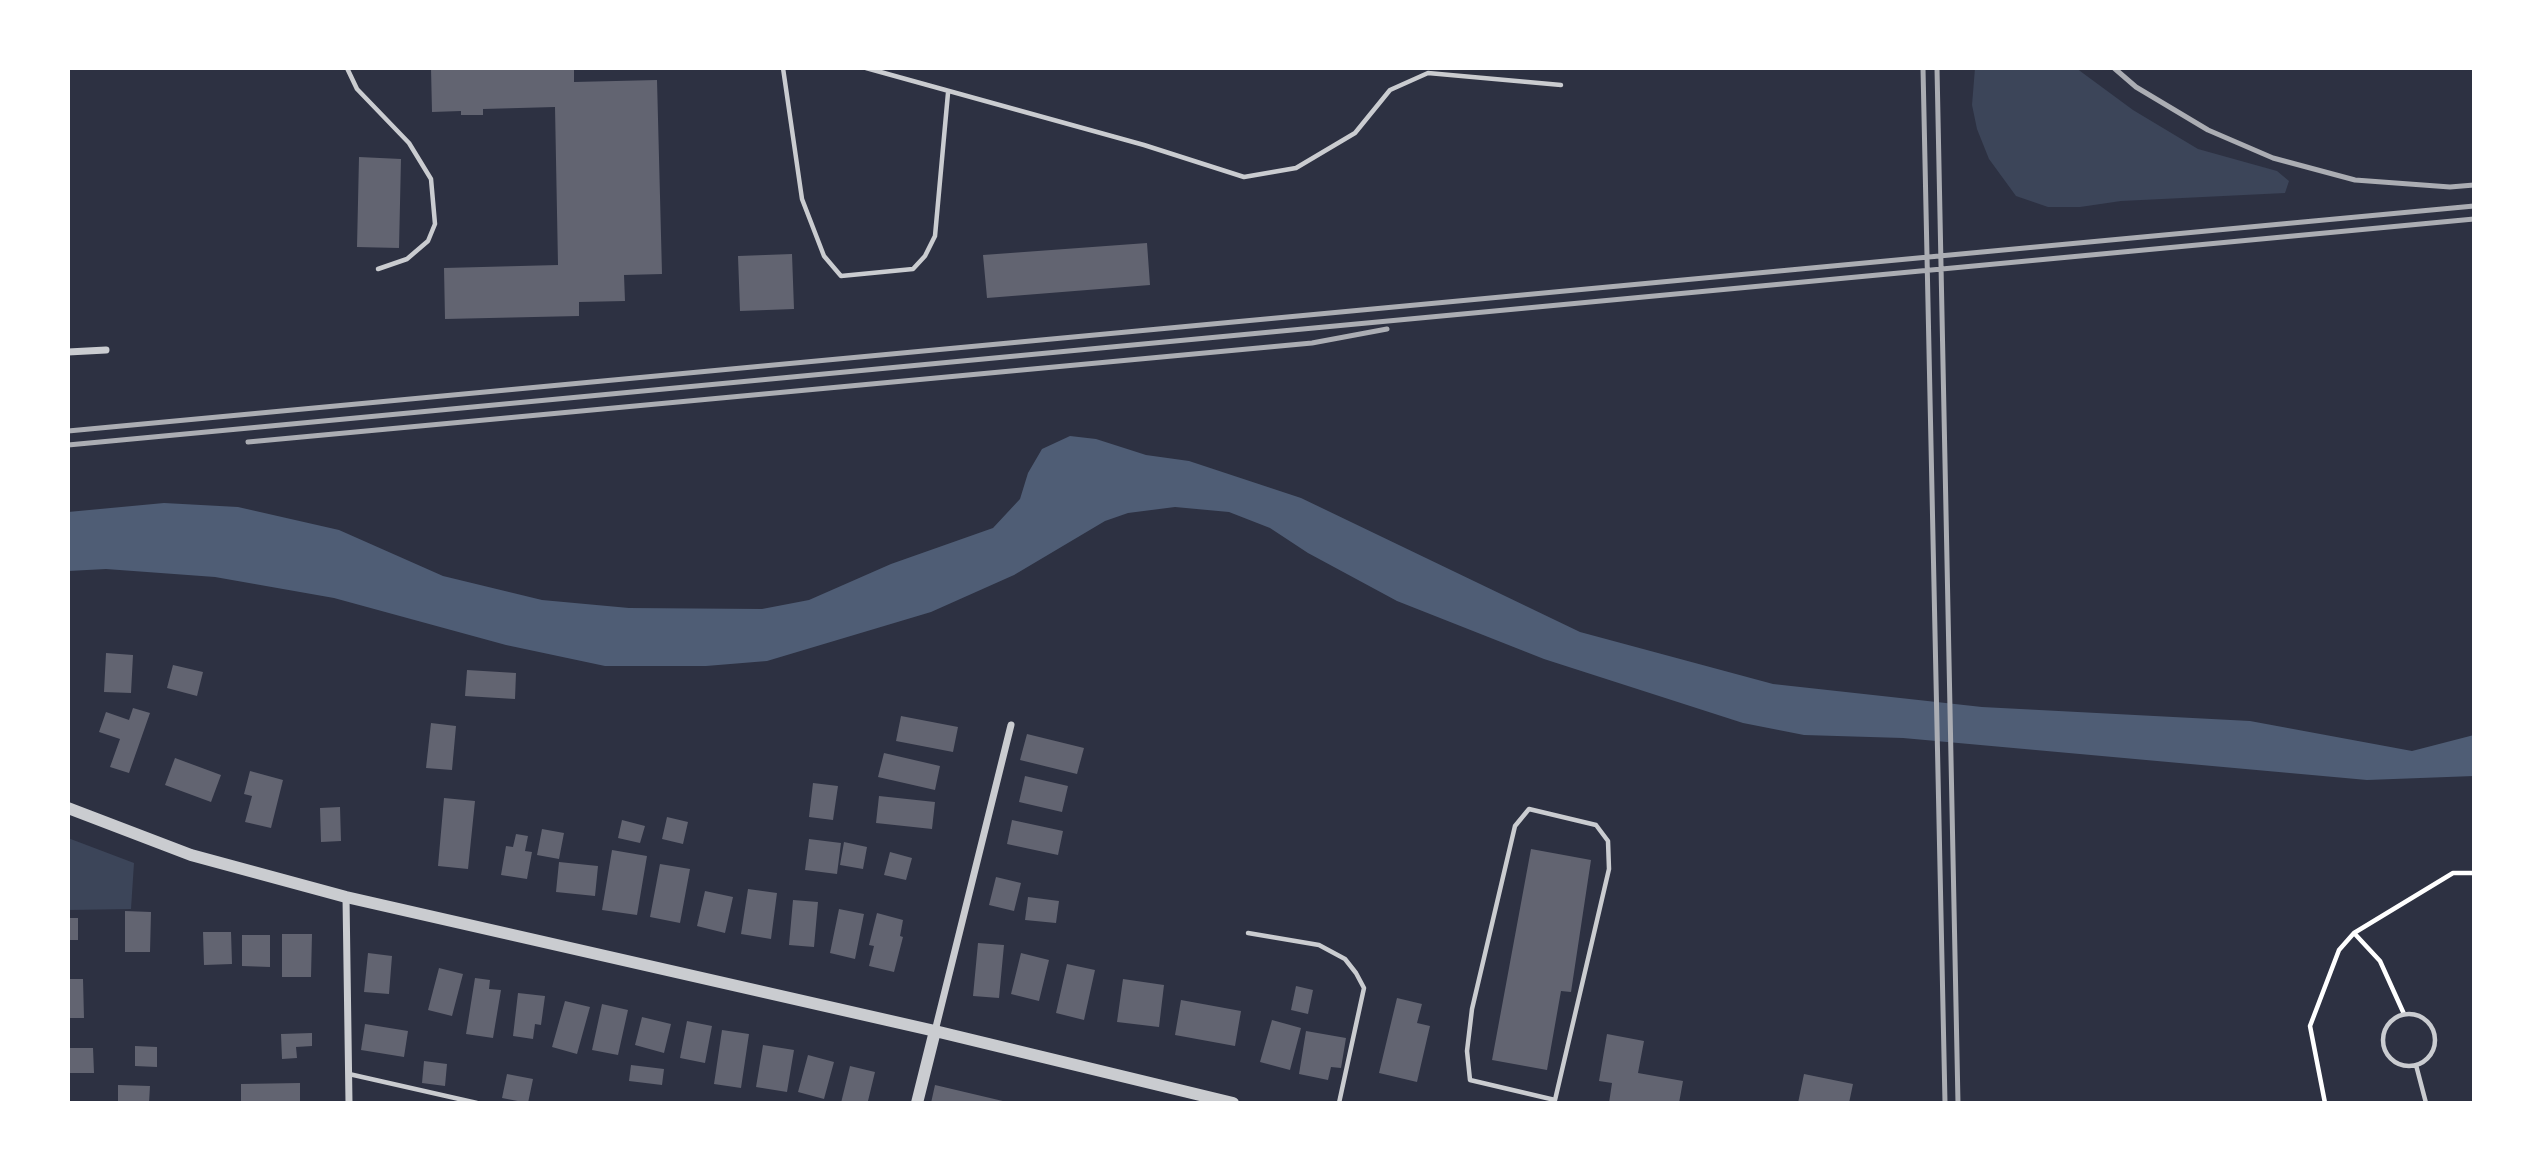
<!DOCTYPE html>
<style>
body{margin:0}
#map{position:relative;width:2542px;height:1171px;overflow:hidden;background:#2d3142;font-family:Cabin,sans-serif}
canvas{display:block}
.frame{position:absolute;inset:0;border:70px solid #fff;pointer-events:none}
</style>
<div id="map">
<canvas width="2542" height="1171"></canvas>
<div class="frame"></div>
</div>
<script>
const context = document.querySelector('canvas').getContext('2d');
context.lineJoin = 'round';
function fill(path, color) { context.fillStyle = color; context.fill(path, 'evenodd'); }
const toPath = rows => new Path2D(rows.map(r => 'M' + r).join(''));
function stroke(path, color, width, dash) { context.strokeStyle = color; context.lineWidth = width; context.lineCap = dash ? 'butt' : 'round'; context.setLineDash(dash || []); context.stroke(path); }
fill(toPath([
 [1975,68,2076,68,2133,110,2198,149,2277,171,2289,181,2285,193,2121,201,2080,207,2048,207,2016,196,1989,159,1977,129,1972,105],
 [68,838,134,863,131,909,68,910]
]), '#3c4559');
fill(toPath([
 [1070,436,1096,439,1146,455,1189,461,1301,498,1580,632,1773,684,1982,707,2250,721,2412,751,2474,735,2474,776,2367,780,1903,738,1804,735,1743,723,1544,659,1397,601,1308,553,1270,528,1229,512,1175,507,1128,513,1105,521,1014,575,931,612,767,661,706,666,605,666,506,645,334,598,215,577,106,569,68,571,68,512,164,503,238,507,339,530,443,576,542,600,629,608,762,609,809,600,891,564,993,528,1020,499,1028,473,1042,449]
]), '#4f5d75');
fill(toPath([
 [431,68,574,68,574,82,657,80,662,274,624,275,625,301,579,302,579,316,445,319,444,268,558,265,555,107,483,109,483,115,461,115,461,111,432,112],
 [359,157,401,159,399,248,357,247],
 [1147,243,1150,285,987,298,983,255],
 [792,254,794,309,740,311,738,256],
 [106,653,133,655,131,693,104,692],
 [173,665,203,672,197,696,167,688],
 [467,670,516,673,515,699,465,696],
 [133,708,150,713,129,773,110,767,120,739,99,732,106,712,129,720],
 [901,716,958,727,953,752,896,741],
 [431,723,456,726,452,770,426,768],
 [1027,734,1084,748,1077,774,1020,760],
 [884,753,940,766,935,790,878,777],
 [175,758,221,775,211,802,165,785],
 [250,771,283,780,271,828,245,822,252,796,244,794],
 [1025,776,1068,786,1062,812,1019,802],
 [813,783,838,786,833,820,809,817],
 [879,796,935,802,932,829,876,823],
 [444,798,475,801,468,869,438,866],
 [340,807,341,841,321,842,320,808],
 [667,817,688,822,683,844,662,839],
 [622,820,645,826,640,843,618,838],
 [1012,820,1063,831,1058,855,1007,844],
 [542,829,564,833,559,859,537,855],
 [516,834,528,836,525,851,532,852,527,879,501,875,506,846,513,847],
 [809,839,841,843,837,874,805,870],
 [844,842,867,847,863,869,840,865],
 [1531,849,1591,860,1571,992,1561,991,1547,1070,1492,1060],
 [612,850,647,856,637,915,602,910],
 [890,852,912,858,906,880,884,875],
 [559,862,598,866,595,896,556,892],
 [660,864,690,869,680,923,650,917],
 [996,877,1021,883,1014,911,989,905],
 [748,889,777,893,771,939,741,934],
 [705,891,733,897,725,933,697,926],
 [1028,897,1059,901,1056,923,1025,920],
 [793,900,818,902,814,947,789,945],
 [839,909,864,914,855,959,830,953],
 [125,911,151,912,150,952,125,952],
 [877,913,903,920,900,936,903,937,894,972,869,966,874,946,869,945],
 [68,918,78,918,78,940,68,940],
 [203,932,231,932,232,964,204,965],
 [282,934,312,934,311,977,282,977],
 [242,935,270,935,270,967,242,966],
 [978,943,1004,945,999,998,973,996],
 [368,953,392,956,389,994,364,992],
 [1021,953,1049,960,1039,1001,1011,994],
 [1067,964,1095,970,1084,1020,1056,1013],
 [439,968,463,974,452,1016,428,1010],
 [475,978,490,980,489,989,501,990,493,1038,466,1034],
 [68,979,83,979,84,1018,68,1018],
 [1123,979,1164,985,1159,1027,1117,1022],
 [1296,986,1313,990,1308,1014,1291,1010],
 [518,993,545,996,541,1025,535,1024,533,1039,513,1036],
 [1397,998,1422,1004,1417,1023,1430,1026,1417,1082,1379,1073],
 [1181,1000,1241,1011,1235,1046,1175,1035],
 [565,1001,590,1007,577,1054,552,1047],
 [602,1004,628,1010,618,1055,592,1050],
 [642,1017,671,1024,664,1053,635,1045],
 [1272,1020,1301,1028,1290,1070,1260,1062],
 [687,1021,712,1026,705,1063,680,1058],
 [365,1024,408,1031,404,1057,361,1050],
 [722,1030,749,1034,741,1088,714,1084],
 [1306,1031,1346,1038,1341,1068,1331,1067,1328,1080,1299,1074],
 [312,1033,312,1046,296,1047,297,1058,282,1059,281,1034],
 [1607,1034,1644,1041,1638,1073,1683,1081,1679,1103,1609,1103,1612,1083,1599,1081],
 [763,1045,794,1050,787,1092,756,1087],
 [135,1046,157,1047,157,1067,135,1066],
 [68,1048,93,1048,94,1073,68,1073],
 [808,1055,834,1062,824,1099,798,1092],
 [424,1061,447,1064,445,1086,422,1083],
 [631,1065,664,1069,662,1085,629,1081],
 [850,1066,875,1072,868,1101,841,1103],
 [507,1074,533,1079,528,1103,502,1098],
 [1804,1074,1853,1084,1849,1103,1798,1103],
 [300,1083,300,1103,241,1103,241,1084],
 [118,1085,150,1086,149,1103,118,1102],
 [935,1085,1007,1102,1007,1103,931,1103]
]), '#626471');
stroke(toPath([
 [2354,933,2380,961,2404,1014],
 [2325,1103,2310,1026,2339,950,2354,933,2453,873,2474,873]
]), '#fff', 4.5);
stroke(toPath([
 [347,68,357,89,409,143,431,179,435,224,428,241,407,259,378,269],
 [783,68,802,199,824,256,841,276,913,269,925,256,935,236,948,93],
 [866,68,1144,145,1244,177,1296,168,1355,133,1390,90,1428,73,1561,85],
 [1248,933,1319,945,1345,959,1356,973,1364,988,1339,1103],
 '2383 1040a26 26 0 1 1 52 0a26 26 0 1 1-52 0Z',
 [2416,1065,2426,1103],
 [349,1074,477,1103],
 [1554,1103,1555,1100,1609,869,1608,841,1596,825,1529,809,1515,826,1472,1009,1467,1051,1470,1080,1555,1100]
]), '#caccd0', 4.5);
stroke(toPath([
 [68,352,106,350],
 [346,897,349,1103],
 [935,1031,1011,725]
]), '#caccd0', 7);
stroke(toPath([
 [68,808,191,855,346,897,935,1031,1233,1103],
 [917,1103,935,1031]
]), '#caccd0', 12);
stroke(toPath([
 [1923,68,1945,1103],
 [1937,68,1958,1103],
 [2114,68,2136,87,2208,130,2273,158,2355,180,2450,187,2474,185],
 [68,431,2474,206],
 [248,442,1312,343,1387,329],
 [68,445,2474,219]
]), '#abadb3', 5);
</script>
